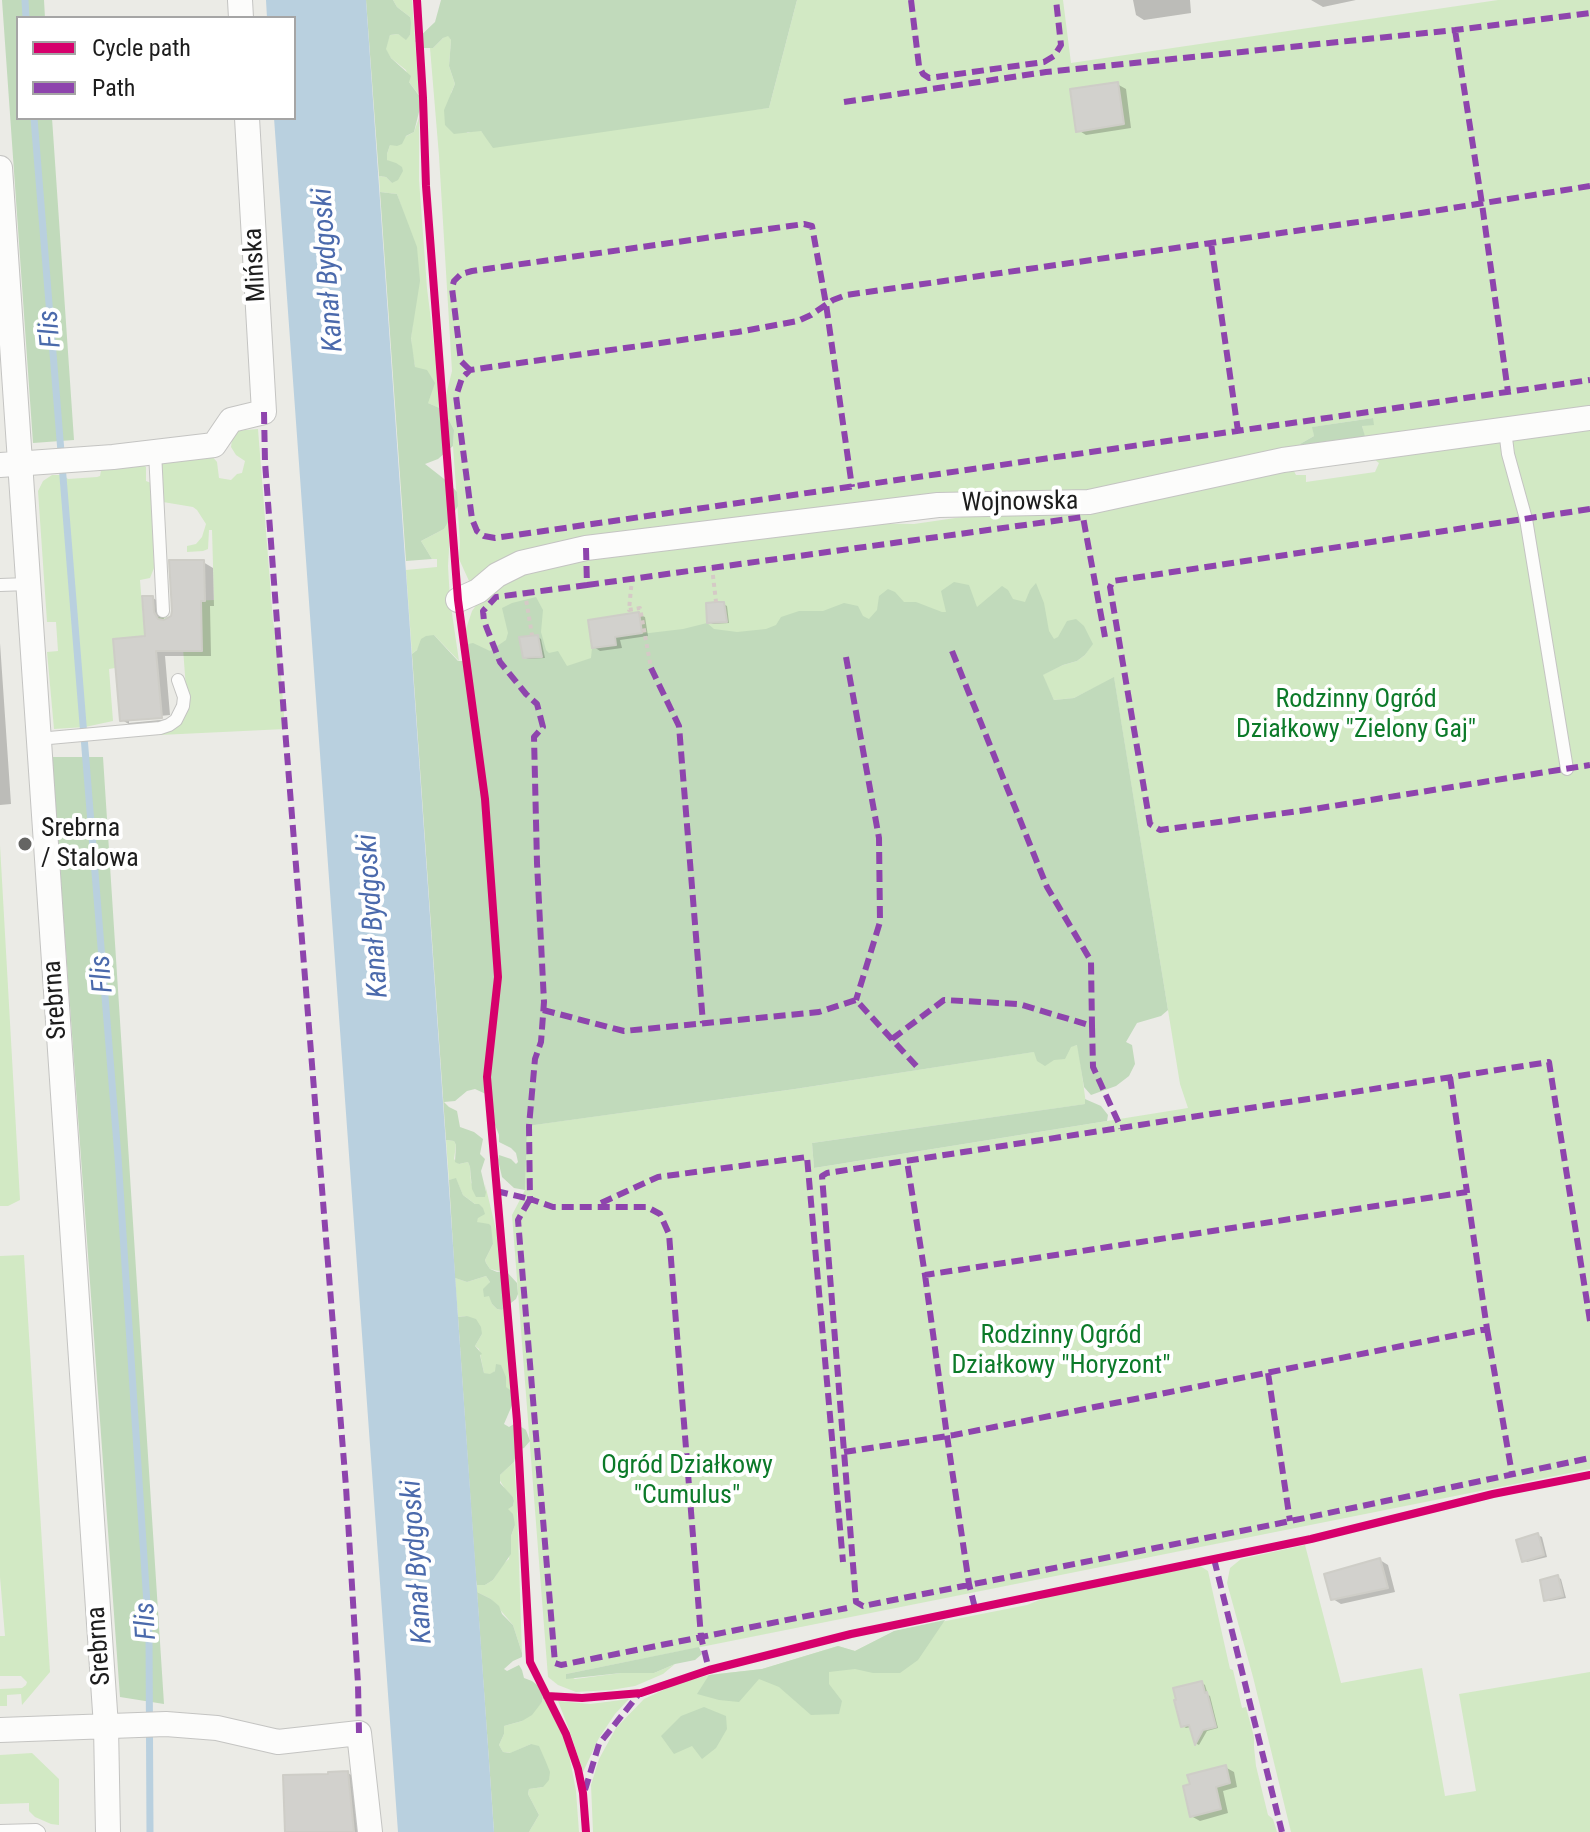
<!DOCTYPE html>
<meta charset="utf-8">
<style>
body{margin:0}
#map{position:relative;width:1590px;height:1832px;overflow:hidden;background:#ebebe6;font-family:"Roboto Condensed",sans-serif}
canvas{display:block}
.legend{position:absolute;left:16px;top:16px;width:280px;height:104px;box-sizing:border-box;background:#fff;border:2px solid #a5a5a5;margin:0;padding:10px 14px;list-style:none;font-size:24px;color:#1d1d1d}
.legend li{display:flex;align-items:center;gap:16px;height:40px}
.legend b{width:40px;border:2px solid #a5a5a5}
</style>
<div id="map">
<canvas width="1590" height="1832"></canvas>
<ul class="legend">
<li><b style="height:10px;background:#d6006c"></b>Cycle path</li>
<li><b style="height:10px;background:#8e44ad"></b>Path</li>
</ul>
</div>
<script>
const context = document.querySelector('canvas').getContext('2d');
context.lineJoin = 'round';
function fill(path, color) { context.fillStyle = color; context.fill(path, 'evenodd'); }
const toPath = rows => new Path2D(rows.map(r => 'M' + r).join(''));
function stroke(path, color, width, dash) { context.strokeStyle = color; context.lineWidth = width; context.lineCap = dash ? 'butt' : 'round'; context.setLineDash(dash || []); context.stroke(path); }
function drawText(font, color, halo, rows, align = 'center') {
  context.font = font + ' "Roboto Condensed",sans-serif'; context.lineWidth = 8; context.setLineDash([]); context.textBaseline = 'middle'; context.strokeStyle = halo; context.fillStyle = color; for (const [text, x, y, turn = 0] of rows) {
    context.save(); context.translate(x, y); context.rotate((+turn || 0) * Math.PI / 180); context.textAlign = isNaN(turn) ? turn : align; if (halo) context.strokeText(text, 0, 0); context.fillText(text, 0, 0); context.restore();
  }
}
fill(toPath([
 [393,0,412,0,419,95,409,82,406,70,391,58,385,49,390,35,398,34,406,39,410,35,410,17,397,7],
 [797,0,1063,0,1071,63,1498,0,1590,0,1590,408,1366,442,1362,426,1373,418,1313,427,1314,436,1300,444,1304,453,1133,490,734,526,480,582,469,581,459,559,460,542,453,446,454,430,444,410,444,403,452,371,439,156,430,48,433,48,443,38,448,35,451,40,449,66,455,84,451,93,467,133,474,131,481,131,488,139,769,108],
 [419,118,419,180,427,288,438,377,439,408,428,403,415,367,412,350,411,337,413,323,405,217,397,194,380,192,379,176,386,177,392,183,390,162,387,160,387,154,390,145,414,132],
 [258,429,273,621,280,661,285,729,160,735,174,727,187,703,183,648,154,635,114,639,115,668,109,669,113,721,85,727,54,729,47,652,58,651,56,622,47,622,38,491,43,481,52,475,63,475,68,479,97,477,100,476,102,465,142,464,146,467,146,481,151,483,154,568,150,578,140,580,143,618,190,616,190,601,214,600,212,530,209,530,208,549,203,551,187,552,187,546,196,544,202,537,206,524,197,510,193,507,163,502,161,460,211,455,217,462,219,478,231,480,237,474,242,473,245,461,236,455,231,447,233,431],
 [1590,429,1590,1469,566,1674,575,1679,621,1673,654,1673,675,1664,663,1674,635,1686,611,1690,576,1692,558,1685,548,1677,512,1215,525,1190,526,1126,795,1089,1078,1045,1086,1104,812,1143,814,1168,1188,1108,1180,1084,1114,678,1074,698,1054,700,1042,675,1063,665,1077,661,1085,655,1092,644,485,677,468,654,465,632,472,611,487,590,520,568,839,523,914,524,1293,469,1296,475,1306,475,1306,482,1375,472,1379,463,1371,457],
 [451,517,448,566,450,600,459,661,434,635,412,654,406,570,437,567,437,559,432,559,421,541,444,529],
 [0,845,20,1200,8,1206,0,1206],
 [446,1140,454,1141,456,1145,454,1159,459,1164,468,1162,470,1167,471,1183,486,1192,485,1184,506,1271,503,1272,490,1269,486,1263,485,1260,493,1244,487,1225,476,1222,478,1218,475,1204,463,1195,456,1179,449,1180],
 [24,1255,50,1672,22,1705,21,1694,7,1695,7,1706,0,1706,0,1689,22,1688,26,1685,27,1682,21,1676,0,1676,0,1636,5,1636,0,1577,0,1256],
 [486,1276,490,1282,488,1286,492,1304,497,1309,502,1310,511,1303,511,1391,505,1387,495,1371,490,1375,484,1373,479,1349,475,1346,482,1334,467,1316,458,1317,455,1278,467,1282],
 [514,1462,517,1506,522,1653,513,1625,491,1599,477,1592,477,1585,485,1585,493,1580,503,1564,509,1559,511,1536,515,1525,507,1508,513,1506,514,1501,513,1497,505,1489,499,1479,500,1475],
 [1305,1545,1341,1683,1422,1668,1445,1796,1476,1791,1459,1694,1590,1672,1590,1832,1291,1832,1253,1677,1227,1583,1230,1568,1241,1559],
 [1200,1566,1208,1571,1230,1669,1233,1670,1242,1708,1246,1707,1254,1737,1254,1747,1256,1766,1268,1815,1273,1819,1277,1832,593,1832,591,1785,599,1759,616,1728,644,1699,676,1684,709,1675,762,1669,838,1646,855,1651,895,1631,1027,1605,1052,1595],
 [543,1695,567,1744,576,1791,579,1832,529,1832,539,1815,528,1794,529,1789,543,1787,531,1744,511,1753,503,1752,499,1745,504,1734,504,1726,522,1721,542,1702],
 [629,1699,615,1714,599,1738,583,1772,570,1732,558,1701,590,1704],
 [32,1753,59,1779,59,1825,51,1824,35,1817,29,1811,29,1803,0,1804,0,1755]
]), '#d2e9c4');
fill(toPath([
 [2,0,44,0,45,18,18,18,18,118,52,118,74,440,33,443],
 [366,0,393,0,397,7,410,17,411,23,410,35,406,40,398,34,390,35,386,49,391,58,411,76,409,82,420,97,420,108,414,132,406,136,402,144,397,146,390,145,387,154,387,160,396,163,402,167,403,171,398,180,392,183,386,177,379,176],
 [441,0,797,0,769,108,493,148,481,131,454,134,445,125,444,110,455,84,449,66,451,40,448,36,443,38,433,48,422,48,415,41,435,22],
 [380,192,397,194,417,247,420,281,411,338,415,367,427,370,435,383,428,403,444,410,454,430,453,446,438,459,425,464,448,482,457,492,458,506,444,529,421,541,432,559,406,561],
 [1373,418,1374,425,1362,426,1367,443,1304,453,1300,444,1314,436,1312,427],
 [954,582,969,585,977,607,1002,586,1008,590,1013,599,1025,602,1030,590,1036,583,1044,603,1049,631,1054,639,1058,637,1067,621,1076,619,1084,626,1093,644,1085,655,1077,661,1063,665,1043,675,1054,700,1074,698,1114,677,1168,1010,1161,1016,1137,1023,1126,1042,1132,1045,1135,1064,1129,1076,1116,1086,1091,1095,1084,1087,1077,1045,1071,1047,1065,1059,1054,1060,1045,1066,1037,1061,1034,1052,795,1089,527,1126,525,1190,514,1188,502,1177,498,1160,499,1155,511,1159,516,1164,518,1162,516,1153,511,1148,499,1142,499,1135,492,1117,492,1103,488,1095,475,1089,467,1091,455,1101,444,1102,449,1107,457,1111,460,1127,474,1132,483,1139,480,1154,485,1159,481,1171,486,1192,485,1197,476,1197,472,1189,470,1167,468,1162,459,1164,455,1162,456,1145,454,1141,446,1140,412,654,417,650,421,639,426,636,434,635,458,661,465,661,468,654,468,644,473,643,490,651,506,640,508,633,502,608,512,603,536,597,543,610,541,632,546,650,549,653,558,651,567,666,591,658,592,648,616,645,612,620,624,636,683,629,707,623,714,629,737,632,766,629,776,625,781,617,799,611,823,611,844,603,858,606,863,616,869,619,877,610,879,596,888,589,895,592,904,602,916,602,942,612,946,612,941,591],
 [52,757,103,757,164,1704,120,1697],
 [1085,1099,1101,1106,1108,1115,1107,1121,814,1168,812,1143,1085,1104],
 [456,1178,463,1195,475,1204,479,1204,483,1208,485,1214,478,1218,477,1222,489,1224,491,1226,493,1244,485,1260,486,1263,490,1269,497,1272,506,1271,517,1283,518,1294,516,1299,502,1310,497,1309,492,1304,489,1296,484,1297,483,1289,490,1282,486,1276,467,1282,455,1278,449,1180],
 [467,1316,476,1319,481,1327,482,1334,475,1346,482,1354,480,1355,484,1373,490,1374,495,1371,496,1364,501,1365,506,1377,506,1387,513,1392,513,1403,504,1424,509,1427,514,1424,523,1428,526,1430,530,1441,524,1448,517,1450,514,1462,500,1475,500,1483,513,1497,514,1501,513,1506,508,1509,513,1514,515,1525,511,1536,511,1554,493,1580,485,1585,477,1585,476,1580,458,1317],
 [477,1592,491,1599,499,1606,502,1614,513,1625,522,1653,522,1657,513,1661,504,1669,507,1671,519,1665,522,1670,524,1678,532,1681,541,1688,543,1695,542,1702,532,1715,522,1721,504,1726,504,1734,499,1745,503,1752,510,1753,531,1744,539,1746,546,1762,550,1772,549,1780,543,1787,529,1789,528,1794,539,1815,529,1832,494,1832],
 [945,1620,918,1660,900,1673,873,1673,855,1669,829,1672,829,1684,842,1701,839,1714,811,1715,779,1687,759,1679,739,1702,719,1700,697,1694,709,1675,762,1669,838,1646,855,1651,894,1631],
 [699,1647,702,1654,695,1660,675,1664,654,1673,621,1673,566,1679,566,1674],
 [704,1707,726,1716,727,1729,716,1748,702,1759,692,1746,674,1754,661,1736,681,1716]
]), '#c1dabb');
fill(toPath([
 [266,0,366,0,494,1832,398,1832,274,118,294,118,294,18,267,18]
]), '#b9d0df');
fill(toPath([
 [1133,0,1190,0,1191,13,1144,20,1136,15],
 [1311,0,1356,0,1323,7],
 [1117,84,1126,89,1131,128,1086,135,1078,130],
 [203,562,213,568,214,606,210,606,211,656,165,656,170,715,129,719,129,723,171,719,171,723,132,726,122,720,147,638,153,598,163,604,164,622,172,617],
 [723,604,727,606,729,623,713,624,709,622],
 [638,614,645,617,648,636,620,640,622,648,600,651,594,647],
 [538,637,541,639,545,658,528,659,524,657],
 [0,643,11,804,0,805],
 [1538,1535,1542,1537,1547,1557,1527,1562,1524,1560],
 [1380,1560,1388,1565,1395,1592,1341,1604,1333,1599],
 [1558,1577,1561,1579,1566,1598,1550,1601,1546,1599],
 [1202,1683,1205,1685,1208,1695,1210,1696,1218,1728,1207,1731,1199,1745,1197,1744,1191,1727,1186,1728,1183,1726],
 [1225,1767,1234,1772,1237,1787,1223,1791,1228,1813,1200,1821,1191,1816],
 [348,1773,359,1780,363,1832,287,1832]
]), '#0003');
stroke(toPath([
 [25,0,26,18],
 [34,118,118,1157,149,1635,150,1832]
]), '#b9d0df', 7);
const building = toPath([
 [1118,82,1124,124,1076,132,1070,89,1118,82],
 [169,560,204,560,205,601,201,601,202,651,156,651,162,718,120,721,113,639,145,636,142,596,153,596,154,612,158,619,164,620,171,616,172,611,169,560],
 [716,602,724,602,727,622,707,623,706,603,716,602],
 [639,612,642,633,615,637,616,645,592,648,588,620,639,612],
 [538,635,542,657,523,658,519,637,538,635],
 [1538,1533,1544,1555,1522,1562,1516,1540,1538,1533],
 [1380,1558,1388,1588,1331,1600,1324,1574,1380,1558],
 [1558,1575,1563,1596,1544,1601,1540,1580,1558,1575],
 [1202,1681,1205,1693,1207,1692,1216,1727,1203,1730,1195,1745,1189,1725,1181,1727,1174,1700,1176,1700,1173,1688,1202,1681],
 [1226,1765,1230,1783,1216,1787,1221,1809,1190,1817,1183,1786,1190,1784,1187,1775,1226,1765],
 [348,1771,354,1832,285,1832,283,1775,328,1774,328,1772,348,1771]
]);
fill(building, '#d2d1cd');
stroke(building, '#cecdc7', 2);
const service = toPath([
 [1505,430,1508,454,1526,519,1567,769],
 [155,452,163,611],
 [0,585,28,584],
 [38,739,160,728,169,725,176,720,183,706,184,697,178,680],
 [0,1831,36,1830,39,1832]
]);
const minor = toPath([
 [240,0,241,18],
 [0,168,106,1726,108,1832],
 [0,465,113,457,214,445,231,420,264,412,247,118],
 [458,600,478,591,497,575,521,563,586,548,938,505,1089,502,1283,460,1590,418],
 [0,1730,166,1724,217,1728,278,1742,359,1733,370,1832]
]);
stroke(service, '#c4c4c2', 14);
stroke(minor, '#c4c4c2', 26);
stroke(toPath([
 [712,567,716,602],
 [632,578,629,610,640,608,651,668],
 [525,593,532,635]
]), '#d5cac6', 4, [4, 4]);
stroke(service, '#fcfcfb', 12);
stroke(minor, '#fcfcfb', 24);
stroke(toPath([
 [911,0,919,66,923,74,929,78,1044,62,1054,56,1061,45,1056,0],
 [1455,30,1482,204,1508,392],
 [844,102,1046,72,1455,30,1590,13],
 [1590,186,1421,213,846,295,833,300,811,315,798,321,738,332,470,370,462,378,456,396,472,519,477,531,484,536,495,538,1590,380],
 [1211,243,1238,431],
 [470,370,461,361,452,288,454,281,461,274,472,271,804,224,812,226,826,304,852,487],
 [264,412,265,462,285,729,346,1487,358,1684,359,1733],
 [1590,509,1113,581,1110,587,1150,824,1160,830,1314,809,1590,765],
 [586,548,587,585,496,597,483,611,484,621,500,662,526,694,537,704,543,727,534,737,537,863,544,1002,541,1042,535,1059,529,1126,530,1199,553,1207,647,1207,660,1214,669,1234,701,1637,709,1670],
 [587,585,1083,517,1105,637],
 [952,651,1047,887,1091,961,1092,1026],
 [846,657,879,838,880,922,856,1000],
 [651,668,679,726,703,1023],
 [543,1010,624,1031,819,1012,856,1000,920,1070],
 [892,1039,944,1000,1019,1004,1092,1026,1093,1067,1121,1128],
 [1450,1077,1467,1192],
 [496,1191,530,1199,518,1220,555,1663,561,1665,847,1608],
 [601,1203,658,1177,807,1157,843,1562],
 [925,1275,947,1436,969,1584,975,1608],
 [1590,1321,1549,1062,827,1173,822,1176,856,1602,863,1606,1281,1523,1590,1458],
 [1487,1329,1512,1474],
 [1268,1373,1290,1521],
 [844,1452,954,1435,1487,1329,1467,1192,925,1275,907,1161],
 [1214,1559,1282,1832],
 [585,1790,599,1744,639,1694]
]), '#8e44ad', 6, [12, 6]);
stroke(toPath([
 [417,0,423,98,426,186,458,600,485,799,498,977,487,1077,517,1421,530,1662,566,1734,578,1769,583,1793,586,1832],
 [547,1696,582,1698,641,1693,709,1670,851,1634,1311,1539,1493,1494,1590,1475]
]), '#d6006c', 8);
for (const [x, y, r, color] of [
 [25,844,8,"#656563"]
]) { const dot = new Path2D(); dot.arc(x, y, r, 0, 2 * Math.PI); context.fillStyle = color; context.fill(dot); stroke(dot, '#fff', 3); }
drawText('26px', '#1d1d1d', '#fff', [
 ["Mińska",256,265,-93],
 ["Wojnowska",1020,503,-1],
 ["Srebrna",56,1000,-94],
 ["Srebrna",100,1646,-94]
]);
drawText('26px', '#0c7a29', '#fff', [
 ["Rodzinny Ogród",1356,700],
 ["Działkowy \"Zielony Gaj\"",1356,730],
 ["Rodzinny Ogród",1061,1336],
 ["Działkowy \"Horyzont\"",1061,1366],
 ["Ogród Działkowy",687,1466],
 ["\"Cumulus\"",687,1496]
]);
drawText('26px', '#1d1d1d', '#fff', [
 ["Srebrna",41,829],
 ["/ Stalowa",41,859]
], 'left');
drawText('italic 28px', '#4b6aac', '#fff', [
 ["Kanał Bydgoski",329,270,-94],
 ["Flis",51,329,-95],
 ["Kanał Bydgoski",374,916,-94],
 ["Flis",103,974,-95],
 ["Kanał Bydgoski",418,1562,-94],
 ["Flis",147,1621,-93]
]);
</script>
